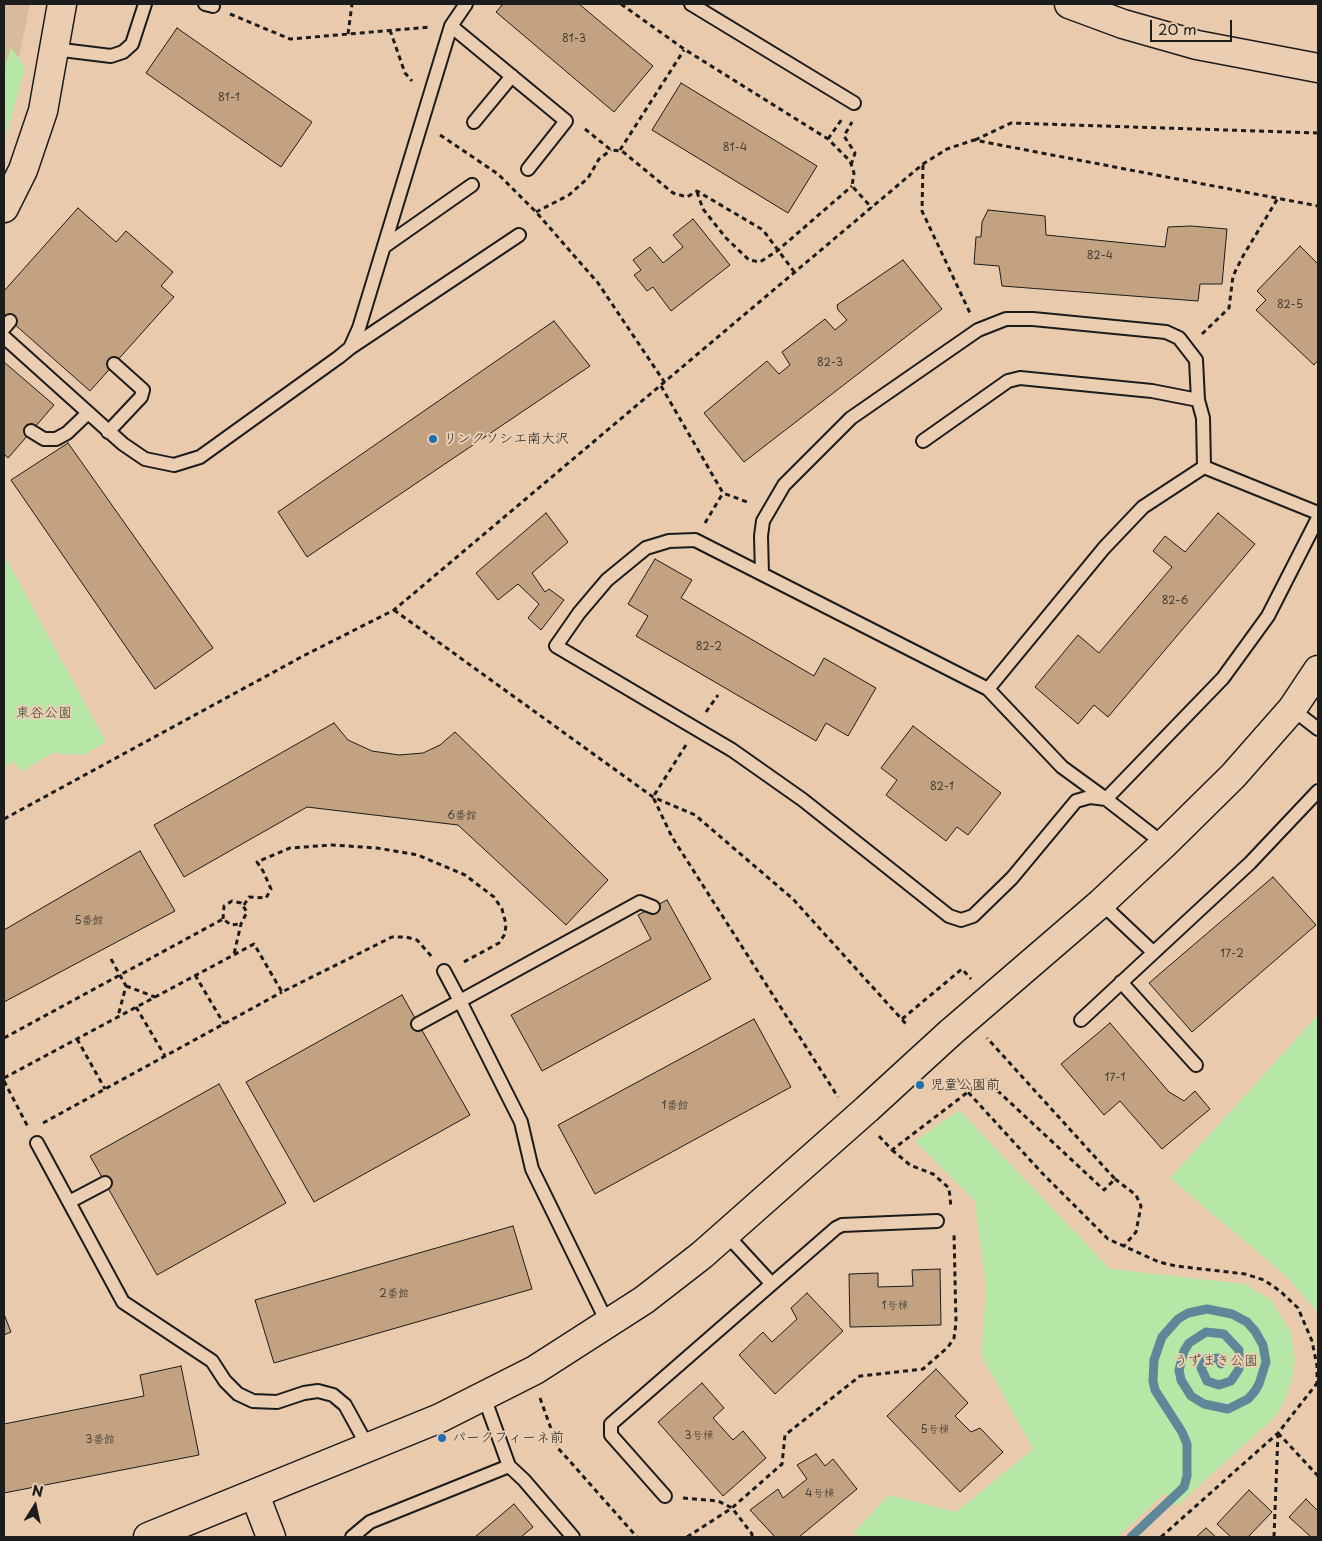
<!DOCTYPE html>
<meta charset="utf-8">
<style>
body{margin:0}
#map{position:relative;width:1322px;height:1541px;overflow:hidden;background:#e9caac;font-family:"Playpen Sans",sans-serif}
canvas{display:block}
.frame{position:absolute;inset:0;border:5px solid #1c1c1c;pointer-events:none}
.north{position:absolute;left:10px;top:1481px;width:50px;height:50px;-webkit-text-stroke:4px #ebceb2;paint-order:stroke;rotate:10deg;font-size:14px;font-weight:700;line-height:20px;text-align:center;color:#1c1c1c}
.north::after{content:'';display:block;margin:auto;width:18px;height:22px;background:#1c1c1c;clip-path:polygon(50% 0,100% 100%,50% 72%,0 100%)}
.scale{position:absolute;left:1150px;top:20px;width:82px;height:22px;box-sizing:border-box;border:2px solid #1c1c1c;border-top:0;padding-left:6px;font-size:15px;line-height:18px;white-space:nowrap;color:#1c1c1c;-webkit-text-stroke:4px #ebceb2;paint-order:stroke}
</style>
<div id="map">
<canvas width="1322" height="1541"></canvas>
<div class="frame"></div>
<div class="north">N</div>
<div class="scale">20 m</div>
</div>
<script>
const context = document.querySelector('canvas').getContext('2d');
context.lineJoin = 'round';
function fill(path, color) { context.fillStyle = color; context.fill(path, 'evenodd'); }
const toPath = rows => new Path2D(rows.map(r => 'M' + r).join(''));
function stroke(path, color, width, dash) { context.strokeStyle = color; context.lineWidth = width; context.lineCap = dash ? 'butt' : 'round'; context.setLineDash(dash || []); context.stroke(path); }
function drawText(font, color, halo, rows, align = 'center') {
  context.font = font + ' "Playpen Sans","Klee One",sans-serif'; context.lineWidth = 4; context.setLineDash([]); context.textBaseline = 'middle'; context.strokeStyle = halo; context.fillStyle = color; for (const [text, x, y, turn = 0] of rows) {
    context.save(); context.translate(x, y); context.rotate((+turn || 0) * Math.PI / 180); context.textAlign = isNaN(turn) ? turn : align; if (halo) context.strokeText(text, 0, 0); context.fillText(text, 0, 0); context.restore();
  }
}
fill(toPath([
 [4,4,30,4,4,129]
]), '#d9bb9c');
fill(toPath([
 [11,47,25,68,4,142,4,70],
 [4,555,106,742,84,755,53,753,21,772,15,762,4,767],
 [1318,1015,1318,1313,1287,1277,1170,1178],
 [959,1110,1110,1269,1245,1284,1271,1300,1291,1333,1295,1360,1292,1379,1285,1400,1275,1417,1177,1506,1165,1493,1117,1537,860,1537,853,1533,889,1495,956,1512,1033,1449,981,1355,986,1288,975,1201,915,1141]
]), '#b7e7a6');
stroke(toPath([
 [1131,1537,1184,1487,1187,1476,1187,1444,1182,1432,1155,1390,1153,1381,1154,1360,1162,1337,1178,1319,1188,1313,1207,1309,1232,1314,1247,1322,1255,1331,1263,1345,1266,1362,1259,1384,1255,1391,1248,1399,1228,1409,1204,1404,1191,1396,1181,1380,1179,1370,1184,1351,1189,1343,1206,1332,1224,1334,1239,1350,1239,1369,1231,1381,1219,1385,1207,1381,1201,1368,1206,1359,1219,1358,1221,1364]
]), '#5e8899', 9);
const building = toPath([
 [503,4,579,4,653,66,614,112,496,12,503,4],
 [177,28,312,122,281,167,146,73,177,28],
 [681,83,817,166,788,213,652,130,681,83],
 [78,208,116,242,126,231,173,272,161,286,174,297,90,391,4,315,4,291,78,208],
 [988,210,1045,216,1046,235,1165,247,1168,227,1191,226,1227,229,1222,284,1200,284,1198,301,1002,286,999,266,974,264,976,237,981,237,982,222,988,210],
 [693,219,730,265,671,311,653,287,647,291,634,275,641,270,633,260,650,247,663,263,683,247,673,235,693,219],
 [1300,246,1318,264,1318,360,1314,365,1256,310,1266,300,1257,291,1300,246],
 [903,260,942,309,744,462,704,413,767,361,779,374,790,365,782,352,825,319,835,330,847,320,838,310,837,305,903,260],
 [554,321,590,366,307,557,278,512,554,321],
 [4,362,54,405,8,458,4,454,4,362],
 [68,443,213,648,155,689,11,480,68,443],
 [546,513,568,542,532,573,545,592,549,589,564,600,541,630,528,618,539,604,518,584,498,600,476,573,546,513],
 [1218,513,1255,544,1108,717,1094,705,1078,724,1035,687,1078,635,1099,653,1172,567,1153,551,1165,536,1185,552,1218,513],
 [655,559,692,580,681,598,814,676,824,658,876,688,848,736,826,723,816,741,636,636,648,616,628,604,655,559],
 [334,723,348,740,372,751,399,755,423,753,440,745,455,732,608,880,566,925,458,825,307,807,184,877,154,825,334,723],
 [913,726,1001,793,968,835,957,827,946,841,886,795,897,780,881,768,913,726],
 [140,851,175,911,4,1002,4,930,140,851],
 [1273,877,1316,925,1192,1032,1149,983,1273,877],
 [667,900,711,979,542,1071,511,1015,651,939,638,915,667,900],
 [402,995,470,1115,314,1202,246,1082,402,995],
 [754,1019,791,1087,595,1194,558,1125,754,1019],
 [1110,1023,1169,1092,1184,1101,1195,1091,1210,1109,1162,1149,1120,1101,1104,1115,1061,1064,1110,1023],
 [219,1084,286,1203,157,1275,90,1156,219,1084],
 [513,1226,532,1289,274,1363,255,1300,513,1226],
 [940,1269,941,1325,850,1327,849,1274,878,1273,878,1287,913,1286,912,1270,940,1269],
 [807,1293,843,1331,775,1394,739,1355,763,1332,772,1342,797,1319,791,1308,807,1293],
 [4,1314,11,1332,4,1335,4,1314],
 [181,1366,199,1455,4,1493,4,1424,144,1396,140,1375,181,1366],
 [936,1369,968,1403,955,1416,971,1432,980,1428,1003,1452,960,1492,887,1416,936,1369],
 [702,1383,724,1408,713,1418,733,1440,743,1431,766,1458,723,1496,658,1422,702,1383],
 [816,1454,825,1466,833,1459,857,1489,799,1537,775,1537,750,1510,778,1489,783,1498,807,1479,797,1465,816,1454],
 [1249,1490,1272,1512,1248,1537,1231,1537,1217,1524,1249,1490],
 [1306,1499,1318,1511,1318,1537,1311,1537,1289,1517,1306,1499],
 [514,1504,533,1527,521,1537,475,1537,514,1504],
 [1206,1528,1216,1537,1196,1537,1206,1528]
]);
fill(building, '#c2a280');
stroke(building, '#1c1c1c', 1);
const lane = toPath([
 [205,4,213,6],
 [691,4,854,103],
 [451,26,566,121,528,169],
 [54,49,111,56,123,52,132,44,145,4],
 [474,122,512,76],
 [385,246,472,185],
 [4,328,10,321],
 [4,337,123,444,145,459,174,465,200,457,339,357,350,348,359,328,451,26,466,4],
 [350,348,519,235],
 [31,431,44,439,56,439,67,433,88,413],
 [108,432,141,397,143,390,114,364],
 [923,441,1008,381,1020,378,1152,391,1198,400],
 [1204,467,1318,513],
 [762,574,761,536,763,521,784,485,851,418,978,330,1006,319,1033,319,1166,332,1179,338,1196,360,1198,400,1203,418,1204,467,1143,507,1104,548,988,689],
 [1292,709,1318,729],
 [1164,844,1106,799,1062,767,988,689,695,540,669,541,646,548,607,580,579,613,556,646,732,750,803,800,949,916,961,920,973,916,1012,878,1076,801,1090,797,1106,799,1223,678,1268,616,1318,518],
 [1101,903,1153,952],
 [1121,982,1196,1065],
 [1081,1020,1250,863,1318,791],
 [418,1024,460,1001,444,971],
 [37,1143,123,1302,212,1361,225,1381,238,1394,253,1401,277,1402,304,1393,318,1391,333,1395,345,1405,368,1447],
 [69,1202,105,1183],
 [726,1234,771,1283],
 [608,1324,532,1169,521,1122,460,1001,640,902,653,907],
 [484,1397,509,1466,524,1480,573,1537],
 [665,1496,611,1435,611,1424,836,1228,842,1225,937,1221],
 [352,1537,370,1522,509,1466]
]);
const secondary = toPath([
 [1069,4,1123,24,1197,45,1318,68],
 [4,208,23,170,43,111,62,4],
 [950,1033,1101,903,1164,844,1233,776,1292,709,1318,670],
 [255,1495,271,1537],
 [148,1537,440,1418,535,1370,644,1300,702,1255,867,1109]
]);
stroke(lane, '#1c1c1c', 16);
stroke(secondary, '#1c1c1c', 31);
stroke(toPath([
 [621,4,684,49,828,139,850,161,854,173,852,186,872,208],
 [230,14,290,39,431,27],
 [390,30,405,73,412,81],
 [348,34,352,4],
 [585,129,611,150,622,151,673,193,687,197,697,191,763,230,795,273],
 [440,135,498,174,536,212,598,283,665,383],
 [828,139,842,119],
 [975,140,1011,123,1318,133],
 [620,150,684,50],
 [851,165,855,153,844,136,852,122],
 [923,165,922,211,970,313],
 [697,192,703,209,726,238,749,260,760,262,777,251,852,186],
 [536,212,569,195,588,178,599,159,611,150],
 [1202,334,1229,308,1233,276,1243,256,1278,198],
 [661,386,723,493,750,503],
 [705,523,723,493],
 [394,610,653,797,695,815,793,899,906,1024],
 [706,712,718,695],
 [686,745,653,797,672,837,838,1097],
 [4,819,305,655,394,610,923,164,947,149,974,140,1318,206],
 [244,905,249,897,266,898,271,889,263,871,257,862,290,848,332,845,377,848,418,855,465,875,494,897,502,909,506,924,505,934,499,943,462,963],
 [223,919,224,906,232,901,241,903,247,912,241,924,234,954],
 [111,959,126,986,118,1016],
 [195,975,224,1024],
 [126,986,155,997],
 [136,1007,165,1056],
 [902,1019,962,969,971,979],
 [4,1038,223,919,231,925,241,924],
 [77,1039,105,1089],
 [4,1078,254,944,282,992,392,937,406,937,417,940,432,957],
 [956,1079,1042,1173,1108,1239,1159,1262,1176,1266,1245,1274,1264,1280,1280,1291,1298,1308,1312,1341,1317,1366,1317,1383],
 [4,1081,28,1127],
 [43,1123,282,992],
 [879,1136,892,1150,985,1079,1104,1190,1115,1179,987,1038],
 [892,1150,910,1165,933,1174,949,1188,951,1207],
 [1115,1179,1136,1195,1141,1206,1136,1232,1123,1247],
 [540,1398,558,1448,637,1537],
 [1278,1433,1318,1476],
 [683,1498,718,1501,732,1508,752,1534,752,1537],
 [687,1537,732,1508,782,1464,785,1435,860,1376,923,1369,948,1347,954,1338,956,1323,954,1233],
 [1161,1537,1278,1433,1318,1382],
 [1274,1537,1278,1433]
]), '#1c1c1c', 3, [5, 4]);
stroke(lane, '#ebceb2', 12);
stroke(secondary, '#ebceb2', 28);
const secondaryBridge = toPath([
 [867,1109,950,1033]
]);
stroke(secondaryBridge, '#1c1c1c', 31, []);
stroke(secondaryBridge, '#ebceb2', 28);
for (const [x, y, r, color] of [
 [433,439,5,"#1f6fb2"],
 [920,1085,5,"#1f6fb2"],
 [442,1438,5,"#1f6fb2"]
]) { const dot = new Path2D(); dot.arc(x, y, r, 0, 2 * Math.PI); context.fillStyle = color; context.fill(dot); stroke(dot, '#ebceb2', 2); }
drawText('11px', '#463e35', null, [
 ["81-3",574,39],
 ["81-1",229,98],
 ["81-4",735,148],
 ["82-4",1100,256],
 ["82-5",1290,305],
 ["82-3",830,363],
 ["82-6",1175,601],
 ["82-2",709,647],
 ["82-1",942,787],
 ["6番館",462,816],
 ["5番館",89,921],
 ["17-2",1232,954],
 ["17-1",1115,1078],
 ["1番館",675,1106],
 ["2番館",394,1294],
 ["1号棟",895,1306],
 ["5号棟",935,1430],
 ["3号棟",699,1436],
 ["3番館",100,1440],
 ["4号棟",820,1494]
]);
drawText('14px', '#1c1c1c', '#ebceb2', [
 ["リンクソシエ南大沢",443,439],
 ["児童公園前",930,1085],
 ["パークフィーネ前",452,1438]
], 'left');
drawText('14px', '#3b4538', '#ebceb2', [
 ["東谷公園",44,713],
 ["うずまき公園",1216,1361]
]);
</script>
